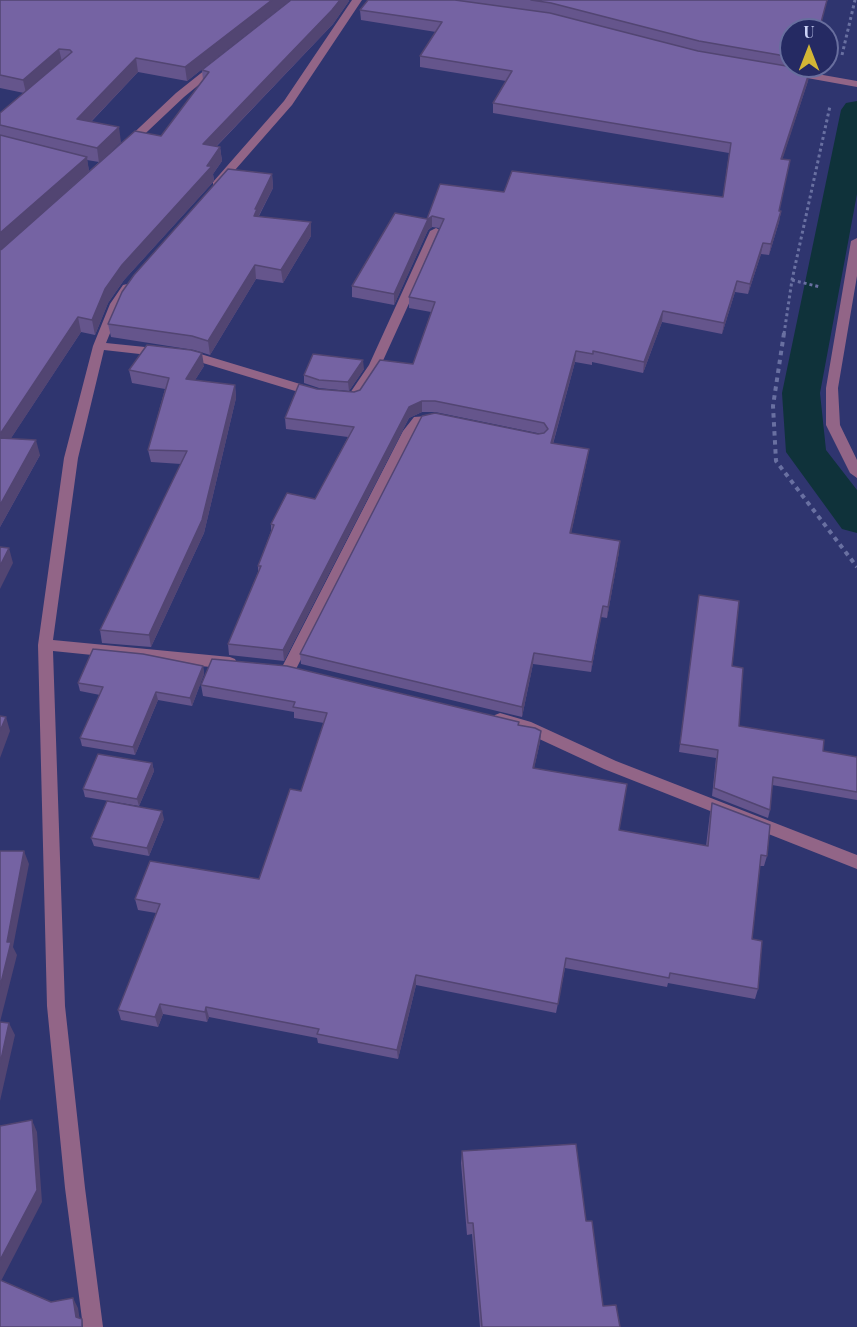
<!DOCTYPE html>
<style>
body{margin:0}
#map{position:relative;width:857px;height:1327px;overflow:hidden;background:#2f356f;font-family:"Playfair Display",serif}
canvas{display:block}
.north{position:absolute;left:779px;top:18px;width:60px;height:60px;box-sizing:border-box;background:#252a63;border:2px solid #686e9e;border-radius:50%;rotate:0deg;font-size:16px;font-weight:700;line-height:24px;text-align:center;color:#ccd3f7}
.north::after{content:'';display:block;margin:auto;width:21px;height:27px;background:#d3b635;clip-path:polygon(50% 0,100% 100%,50% 72%,0 100%)}
</style>
<div id="map">
<canvas width="857" height="1327"></canvas>
<div class="north">U</div>
</div>
<script>
const context = document.querySelector('canvas').getContext('2d');
context.lineJoin = 'round';
const toPath = rows => new Path2D(rows.map(r => 'M' + r).join(''));
function fill(path, color) { context.fillStyle = color; context.fill(path, 'evenodd'); }
function stroke(path, color, width, dash) { context.strokeStyle = color; context.lineWidth = width; context.lineCap = dash ? 'butt' : 'round'; context.setLineDash(dash || []); context.stroke(path); }
fill(toPath([
 [857,101,857,194,820,393,826,450,857,490,857,533,842,529,786,452,782,393,841,110,846,103,857,101]
]), '#0f323a');
stroke(toPath([
 [842,55,855,0],
 [792,280,820,287],
 [784,334,792,280,830,106]
]), '#6970a1', 3, [3, 3]);
stroke(toPath([
 [784,333,773,406,776,461,857,567]
]), '#6970a1', 4, [4.5, 4.5]);
fill(toPath([
 [352,0,362,0,292,105,221,186,213,186,213,182,284,101,352,0],
 [215,62,224,64,184,97,131,147,123,147,123,143,176,93,215,62],
 [789,69,857,81,857,87,785,74,785,70,789,69],
 [436,228,442,231,381,365,359,400,339,400,338,397,339,394,350,393,369,365,430,231,436,228],
 [857,238,857,276,838,388,840,425,857,460,857,478,850,473,826,425,826,388,851,241,857,238],
 [127,284,133,288,122,304,106,343,194,352,320,390,321,393,315,397,193,360,104,350,78,458,53,640,230,657,235,659,237,663,235,667,230,669,53,651,65,1006,85,1188,103,1327,83,1327,65,1188,47,1006,38,645,64,458,93,346,110,304,123,285,127,284],
 [440,415,446,419,445,422,423,424,416,433,294,673,284,673,281,669,403,431,414,417,440,415],
 [500,713,531,722,616,761,857,855,857,869,604,769,522,731,495,723,492,719,495,715,500,713]
]), '#926587');
fill(toPath([
 [0,0,290,0,187,81,138,72,91,122,121,142,105,157,161,136,203,80,202,70,291,0,348,0,349,1,333,24,217,146,220,147,222,161,213,174,214,181,124,280,108,303,95,335,81,332,11,438,40,455,0,527,0,113,24,93,0,88],
 [87,160,99,162,89,171],
 [457,0,828,0,791,30,791,66,810,66,808,81,782,159,779,211,781,211,779,222,769,255,761,254,748,294,735,292,722,334,662,322,643,373,592,362,592,365,575,362,553,444,589,449,587,460,571,533,619,552,607,618,601,617,591,672,533,664,522,717,301,664,300,654,538,434,542,434,435,412,422,412,409,418,284,661,229,655,228,644,258,572,258,566,271,531,271,524,315,499,348,437,286,429,285,418,317,389,354,392,360,390,413,364,431,312,409,308,409,297,439,228,432,227,428,230,394,305,352,297,352,286,427,219,440,184,504,192,723,197,729,153,493,113,493,103,506,81,420,67,420,56,436,32,361,20,360,10],
 [272,174,273,188,259,216,311,236,283,283,256,279,210,355,194,350,111,337,108,324],
 [204,366,195,380,235,385,236,398,204,533,151,647,102,643,100,630,181,464,151,462,148,450,165,389,132,383,129,370],
 [364,369,349,391,319,388,304,383,304,375],
 [699,595,732,666,739,726,823,751,857,757,857,800,772,785,770,810,768,818,712,796,716,758,679,752],
 [203,666,204,674,192,706,158,700,135,755,82,746,80,738,100,695,80,691,78,683],
 [201,685,519,725,541,731,540,742,534,768,619,830,706,846,710,813,712,803,767,856,764,866,760,866,752,939,758,989,755,999,668,983,667,987,565,968,556,1013,416,985,398,1059,318,1043,317,1038,209,1017,207,1022,163,1014,158,1027,121,1020,118,1010,156,913,138,910,135,899,259,879,301,791,324,723,294,718,294,712,203,696],
 [152,763,154,771,139,806,85,797,83,789],
 [164,819,149,856,94,846,91,838],
 [462,1151,586,1221,603,1306,620,1327,480,1327,472,1234,467,1235,461,1163]
]), '#65558c');
fill(toPath([
 [272,0,290,0,187,81,185,67],
 [340,0,348,0,349,1,333,24,205,158,203,144],
 [59,49,62,62,26,93,23,80],
 [136,58,138,72,80,133,77,119],
 [810,70,808,81,779,170,781,159],
 [119,127,121,142,99,163,97,148],
 [220,147,222,161,213,174,214,181,124,280,108,303,95,335,92,320,105,289,122,265,207,166],
 [87,157,89,171,0,251,0,233],
 [272,174,273,188,258,217,254,216,255,209],
 [781,211,779,222,769,255,771,244],
 [432,216,432,227,428,230,394,305,394,294,428,219],
 [311,222,311,236,283,283,281,270],
 [763,243,761,254,748,294,750,284],
 [255,265,256,279,210,355,208,341],
 [737,281,735,292,722,334,724,323],
 [663,311,662,322,643,373,644,362],
 [78,317,81,332,2,452,0,446,0,434],
 [576,351,575,362,550,454,551,443],
 [202,353,204,366,188,391,186,379],
 [363,360,364,369,349,391,348,382],
 [235,385,236,398,204,533,151,647,149,635],
 [422,401,422,412,409,418,284,661,283,650,409,407],
 [36,440,40,455,0,527,0,505],
 [589,449,587,460,569,544,570,533],
 [620,541,619,552,607,618,608,607],
 [9,548,13,563,0,589,0,566],
 [603,606,591,672,592,662],
 [534,653,533,664,522,717,522,707],
 [203,666,204,674,192,706,190,698],
 [156,692,158,700,135,755,133,747],
 [6,717,10,731,0,758,0,731],
 [541,731,540,742,532,778,533,768],
 [152,763,154,771,139,806,137,799],
 [162,811,164,819,149,856,147,848],
 [24,851,29,864,13,947,17,955,0,1022,0,987,7,942],
 [416,975,416,985,398,1059,397,1050],
 [160,1004,163,1014,158,1027,155,1017],
 [206,1007,209,1017,207,1022,205,1012],
 [9,1023,15,1035,0,1101,0,1064],
 [32,1120,37,1132,42,1202,0,1283,0,1260],
 [73,1298,78,1308,81,1327,76,1317]
]), '#524572');
const building = toPath([
 [0,0,272,0,185,67,136,58,77,119,119,127,97,148,0,125,0,113,72,52,70,50,59,49,23,80,0,75,0,0],
 [291,0,340,0,332,10,203,144,220,147,207,166,212,166,122,265,105,289,92,320,78,317,0,434,0,250,2,249,135,131,161,136,209,72,202,70,291,0],
 [368,0,455,0,550,13,698,51,810,70,781,159,790,160,779,211,781,211,771,244,763,243,750,284,737,281,724,323,663,311,644,362,593,351,593,354,576,351,551,443,589,449,570,533,620,541,608,607,603,606,592,662,534,653,522,707,300,654,422,416,435,413,538,434,544,433,548,429,544,423,435,401,422,401,409,407,283,650,228,644,261,566,258,566,274,525,271,524,287,493,315,499,354,427,285,418,299,384,317,389,354,392,360,390,380,360,413,364,435,302,409,297,444,219,432,216,428,219,394,294,352,286,395,213,427,219,440,184,504,192,512,171,723,197,731,143,493,103,512,71,420,56,442,22,360,10,368,0],
 [531,0,827,0,819,30,791,30,791,57,699,41,551,3,531,0],
 [0,135,87,157,0,233,0,135],
 [228,169,272,174,255,209,257,209,254,216,311,222,281,270,255,265,208,341,192,336,108,324,122,292,134,275,228,169],
 [147,345,191,350,202,353,186,379,235,385,202,520,149,635,100,630,187,451,148,450,169,378,129,370,147,345],
 [313,354,363,360,348,382,319,380,304,375,313,354],
 [0,438,36,440,0,505,0,438],
 [0,547,9,548,0,566,0,547],
 [699,595,739,601,732,666,743,668,739,726,824,740,823,751,857,757,857,792,773,777,770,810,714,788,718,750,680,744,699,595],
 [93,649,143,654,203,666,190,698,156,692,133,747,80,738,103,687,78,683,93,649],
 [212,659,287,666,519,722,518,725,535,728,541,731,533,768,627,784,619,830,708,846,712,803,770,825,767,856,761,855,752,939,762,941,758,989,670,973,669,978,566,958,558,1004,416,975,397,1050,317,1034,319,1029,206,1007,205,1012,160,1004,155,1017,118,1010,160,904,135,899,150,861,259,879,290,789,301,791,327,713,293,707,295,702,201,685,212,659],
 [0,716,6,717,0,731,0,716],
 [98,754,152,763,137,799,83,789,98,754],
 [107,801,162,811,147,848,91,838,107,801],
 [0,851,24,851,7,942,11,942,0,987,0,851],
 [0,1022,9,1023,0,1064,0,1022],
 [32,1120,37,1190,0,1260,0,1126,32,1120],
 [576,1144,586,1221,592,1221,603,1306,616,1305,620,1327,482,1327,473,1223,468,1223,462,1151,576,1144],
 [0,1280,51,1302,73,1298,76,1317,82,1319,82,1327,0,1327,0,1280]
]);
fill(building, '#7563a3');
stroke(building, '#524572', 1.5);
</script>
